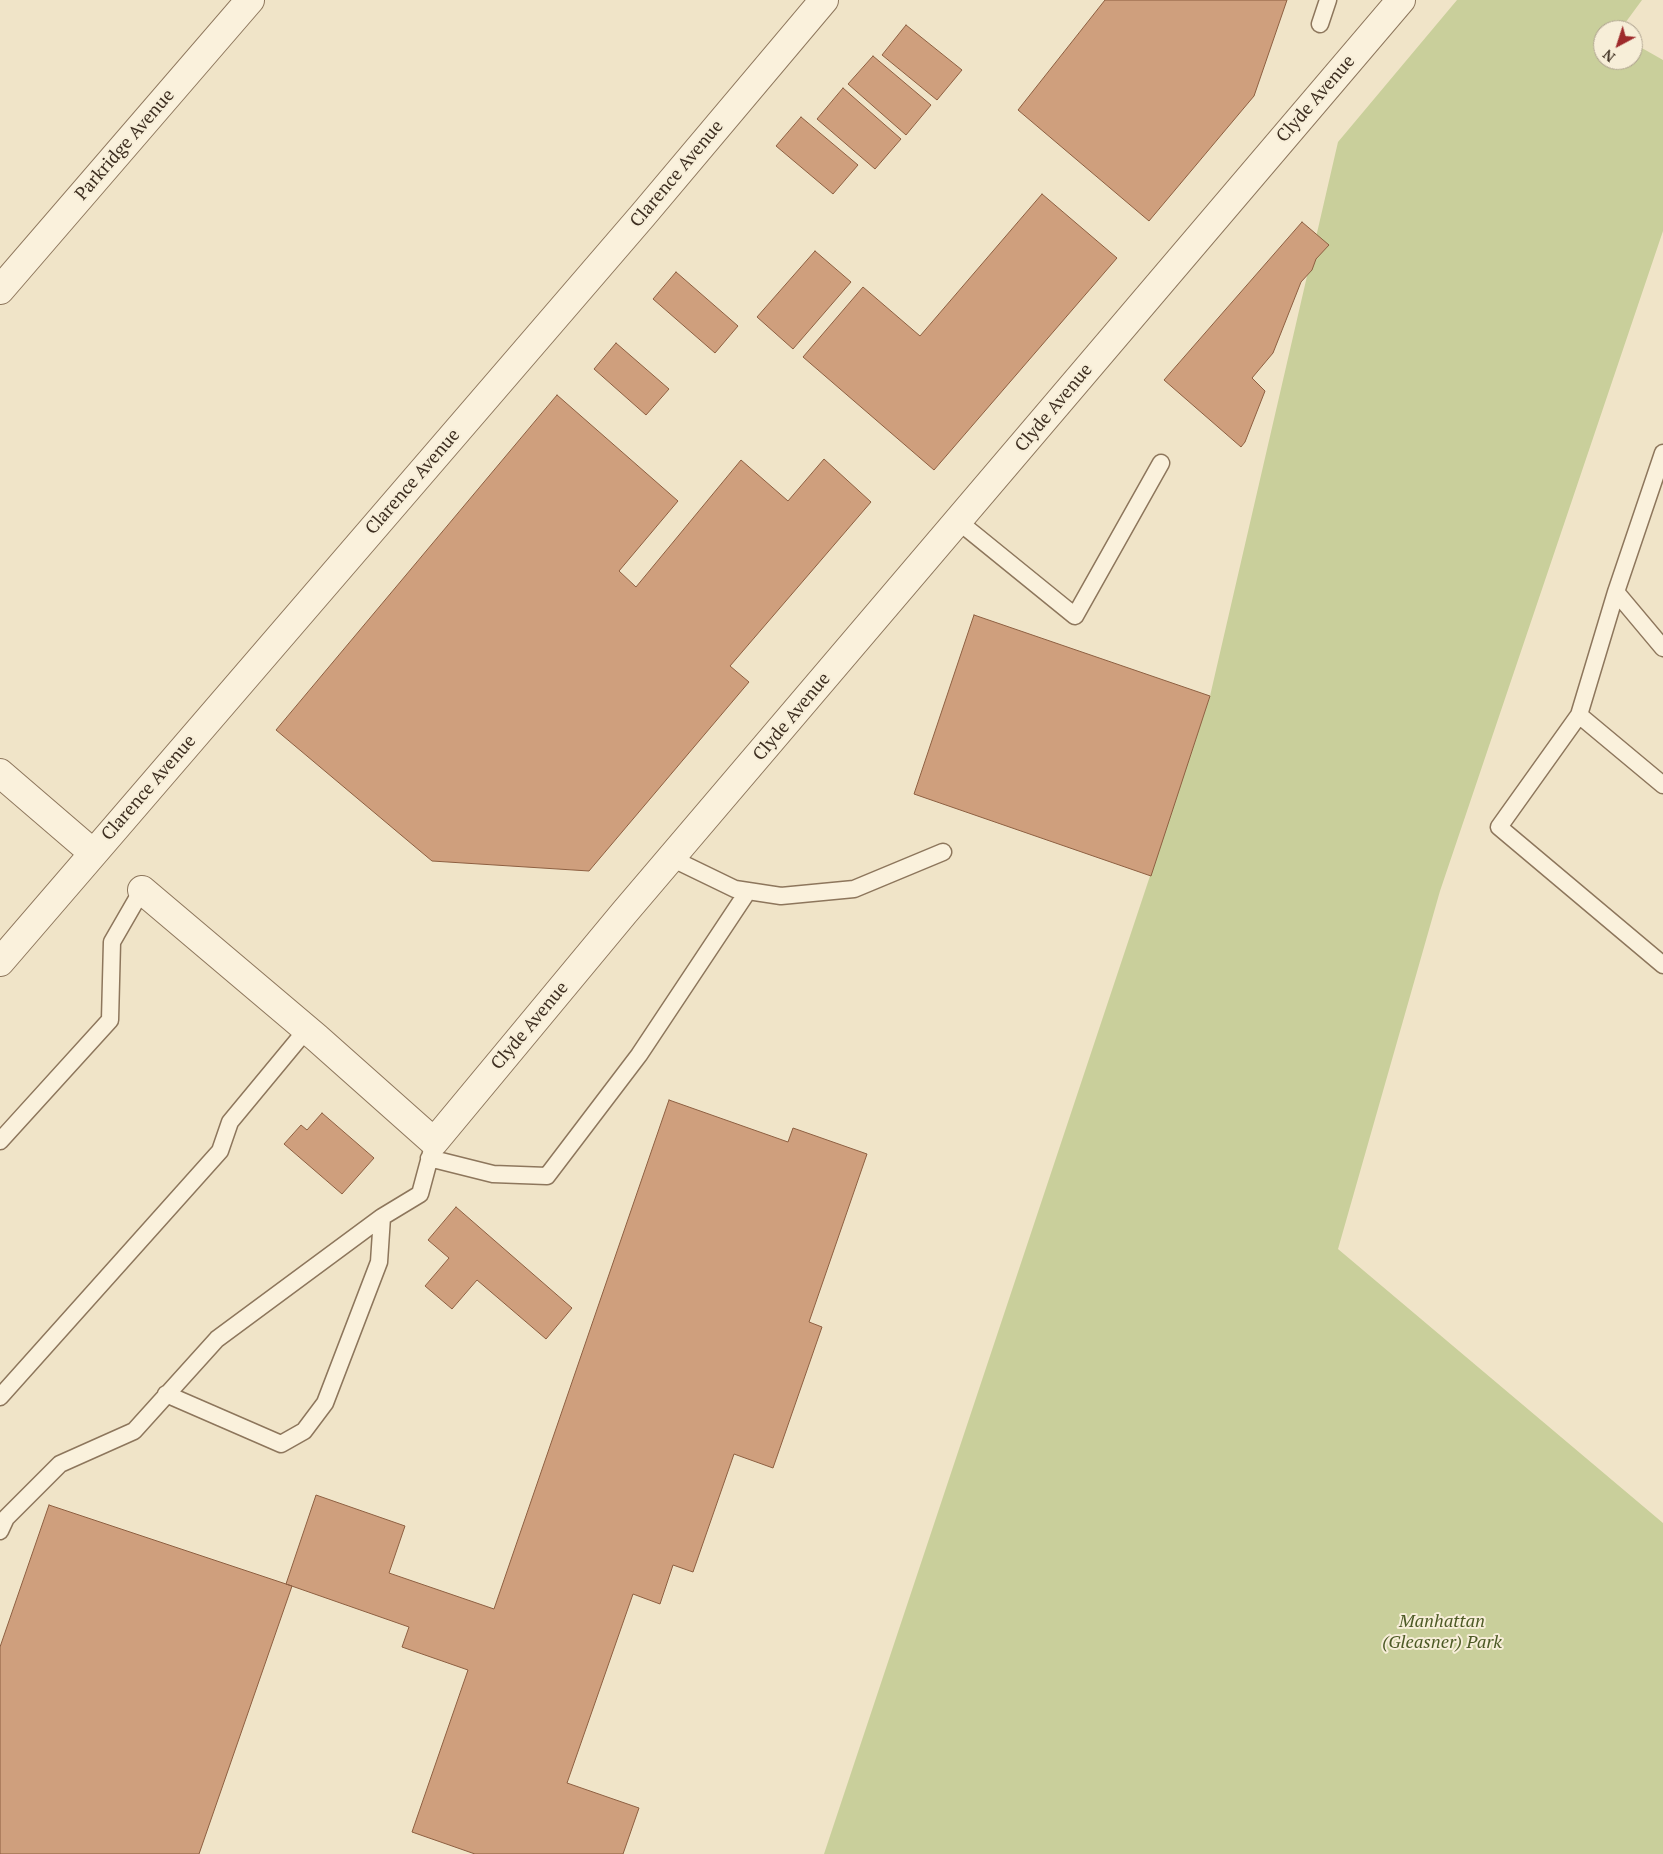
<!DOCTYPE html>
<style>
body{margin:0}
#map{position:relative;width:1663px;height:1854px;overflow:hidden;background:#f0e4c8;font-family:"PT Serif",serif}
canvas{display:block}
.north{position:absolute;left:1593px;top:20px;width:50px;height:50px;box-sizing:border-box;background:#f7eed8;border:1px solid #ada18e;border-radius:50%;rotate:220deg;font-size:14px;font-weight:700;line-height:20px;text-align:center;color:#3d2e20}
.north::after{content:'';display:block;margin:auto;width:18px;height:22px;background:#9e2a2b;clip-path:polygon(50% 0,100% 100%,50% 72%,0 100%)}
</style>
<div id="map">
<canvas width="1663" height="1854"></canvas>
<div class="north">N</div>
</div>
<script>
const context = document.querySelector('canvas').getContext('2d');
context.lineJoin = 'round';
function fill(path, color) { context.fillStyle = color; context.fill(path, 'evenodd'); }
const toPath = rows => new Path2D(rows.map(r => 'M' + r).join(''));
function stroke(path, color, width, dash) { context.strokeStyle = color; context.lineWidth = width; context.lineCap = dash ? 'butt' : 'round'; context.setLineDash(dash || []); context.stroke(path); }
function drawText(font, color, halo, rows, align = 'center') {
  context.font = font + ' "PT Serif",serif'; context.lineWidth = 4; context.setLineDash([]); context.textBaseline = 'middle'; context.strokeStyle = halo; context.fillStyle = color; for (const [text, x, y, turn = 0] of rows) {
    context.save(); context.translate(x, y); context.rotate((+turn || 0) * Math.PI / 180); context.textAlign = isNaN(turn) ? turn : align; if (halo) context.strokeText(text, 0, 0); context.fillText(text, 0, 0); context.restore();
  }
}
fill(toPath([
 [1457,0,1642,0,1620,30,1603,30,1603,60,1633,60,1633,43,1663,60,1663,231,1440,891,1338,1249,1663,1523,1663,1854,824,1854,1210,696,1338,142]
]), '#c9cf9b');
const building = toPath([
 [1105,0,1287,0,1254,96,1149,221,1018,110,1105,0],
 [906,25,962,70,937,100,882,55,906,25],
 [873,56,931,105,906,135,848,84,873,56],
 [843,88,901,139,875,169,817,119,843,88],
 [801,117,858,165,833,194,776,146,801,117],
 [1042,194,1117,258,934,470,803,357,863,287,920,336,1042,194],
 [1302,222,1329,245,1316,259,1312,270,1301,282,1273,353,1252,378,1265,391,1245,442,1241,447,1164,380,1302,222],
 [815,251,851,282,793,349,757,317,815,251],
 [676,272,738,326,715,353,653,299,676,272],
 [616,343,669,389,646,415,594,369,616,343],
 [557,395,678,501,619,571,636,587,741,460,788,501,824,459,871,502,730,666,749,682,589,871,432,861,276,730,557,395],
 [974,615,1210,696,1151,876,914,794,974,615],
 [669,1100,788,1142,793,1128,867,1154,809,1322,822,1327,773,1468,734,1454,693,1572,673,1565,660,1604,633,1594,567,1783,639,1808,623,1854,475,1854,412,1832,468,1670,402,1647,409,1627,286,1584,316,1495,405,1526,389,1573,494,1609,669,1100],
 [322,1113,374,1158,342,1194,284,1144,301,1125,307,1130,322,1113],
 [456,1207,572,1308,546,1339,477,1280,452,1309,425,1286,449,1258,428,1240,456,1207],
 [49,1505,292,1586,199,1854,0,1854,0,1647,49,1505]
]);
fill(building, '#cf9f7d');
stroke(building, '#8d5f41', 1);
const lane = toPath([
 [1320,24,1328,0],
 [1663,453,1616,592,1579,715,1499,827,1663,965],
 [958,521,1075,616,1161,463],
 [1616,592,1663,648],
 [1579,715,1663,785],
 [671,858,735,889,781,896,854,889,943,852],
 [0,1141,110,1020,112,942,142,890],
 [429,1158,493,1174,547,1176,639,1055,748,891],
 [166,1394,281,1444,304,1431,325,1403,379,1262,382,1217],
 [0,1397,220,1151,230,1122,307,1029],
 [0,1531,6,1518,60,1464,134,1431,217,1339,382,1217,420,1194,434,1142]
]);
const street = toPath([
 [0,290,250,0],
 [0,773,93,853],
 [142,890,317,1038,434,1142,624,913,1401,0],
 [0,962,643,215,824,0]
]);
stroke(lane, '#8d765c', 19);
stroke(street, '#8d765c', 30);
stroke(lane, '#faf1dc', 16);
stroke(street, '#faf1dc', 28);
drawText('18px', '#3d2e20', '#f7eed8', [
 ["Clyde Avenue",1316,99,-49],
 ["Parkridge Avenue",125,145,-49],
 ["Clarence Avenue",677,174,-50],
 ["Clyde Avenue",1054,408,-50],
 ["Clarence Avenue",413,482,-49],
 ["Clyde Avenue",792,717,-50],
 ["Clarence Avenue",149,788,-49],
 ["Clyde Avenue",530,1026,-50]
]);
drawText('italic 18px', '#4d5a26', '#f7eed8', [
 ["Manhattan",1442,1622],
 ["(Gleasner) Park",1442,1643]
]);
</script>
